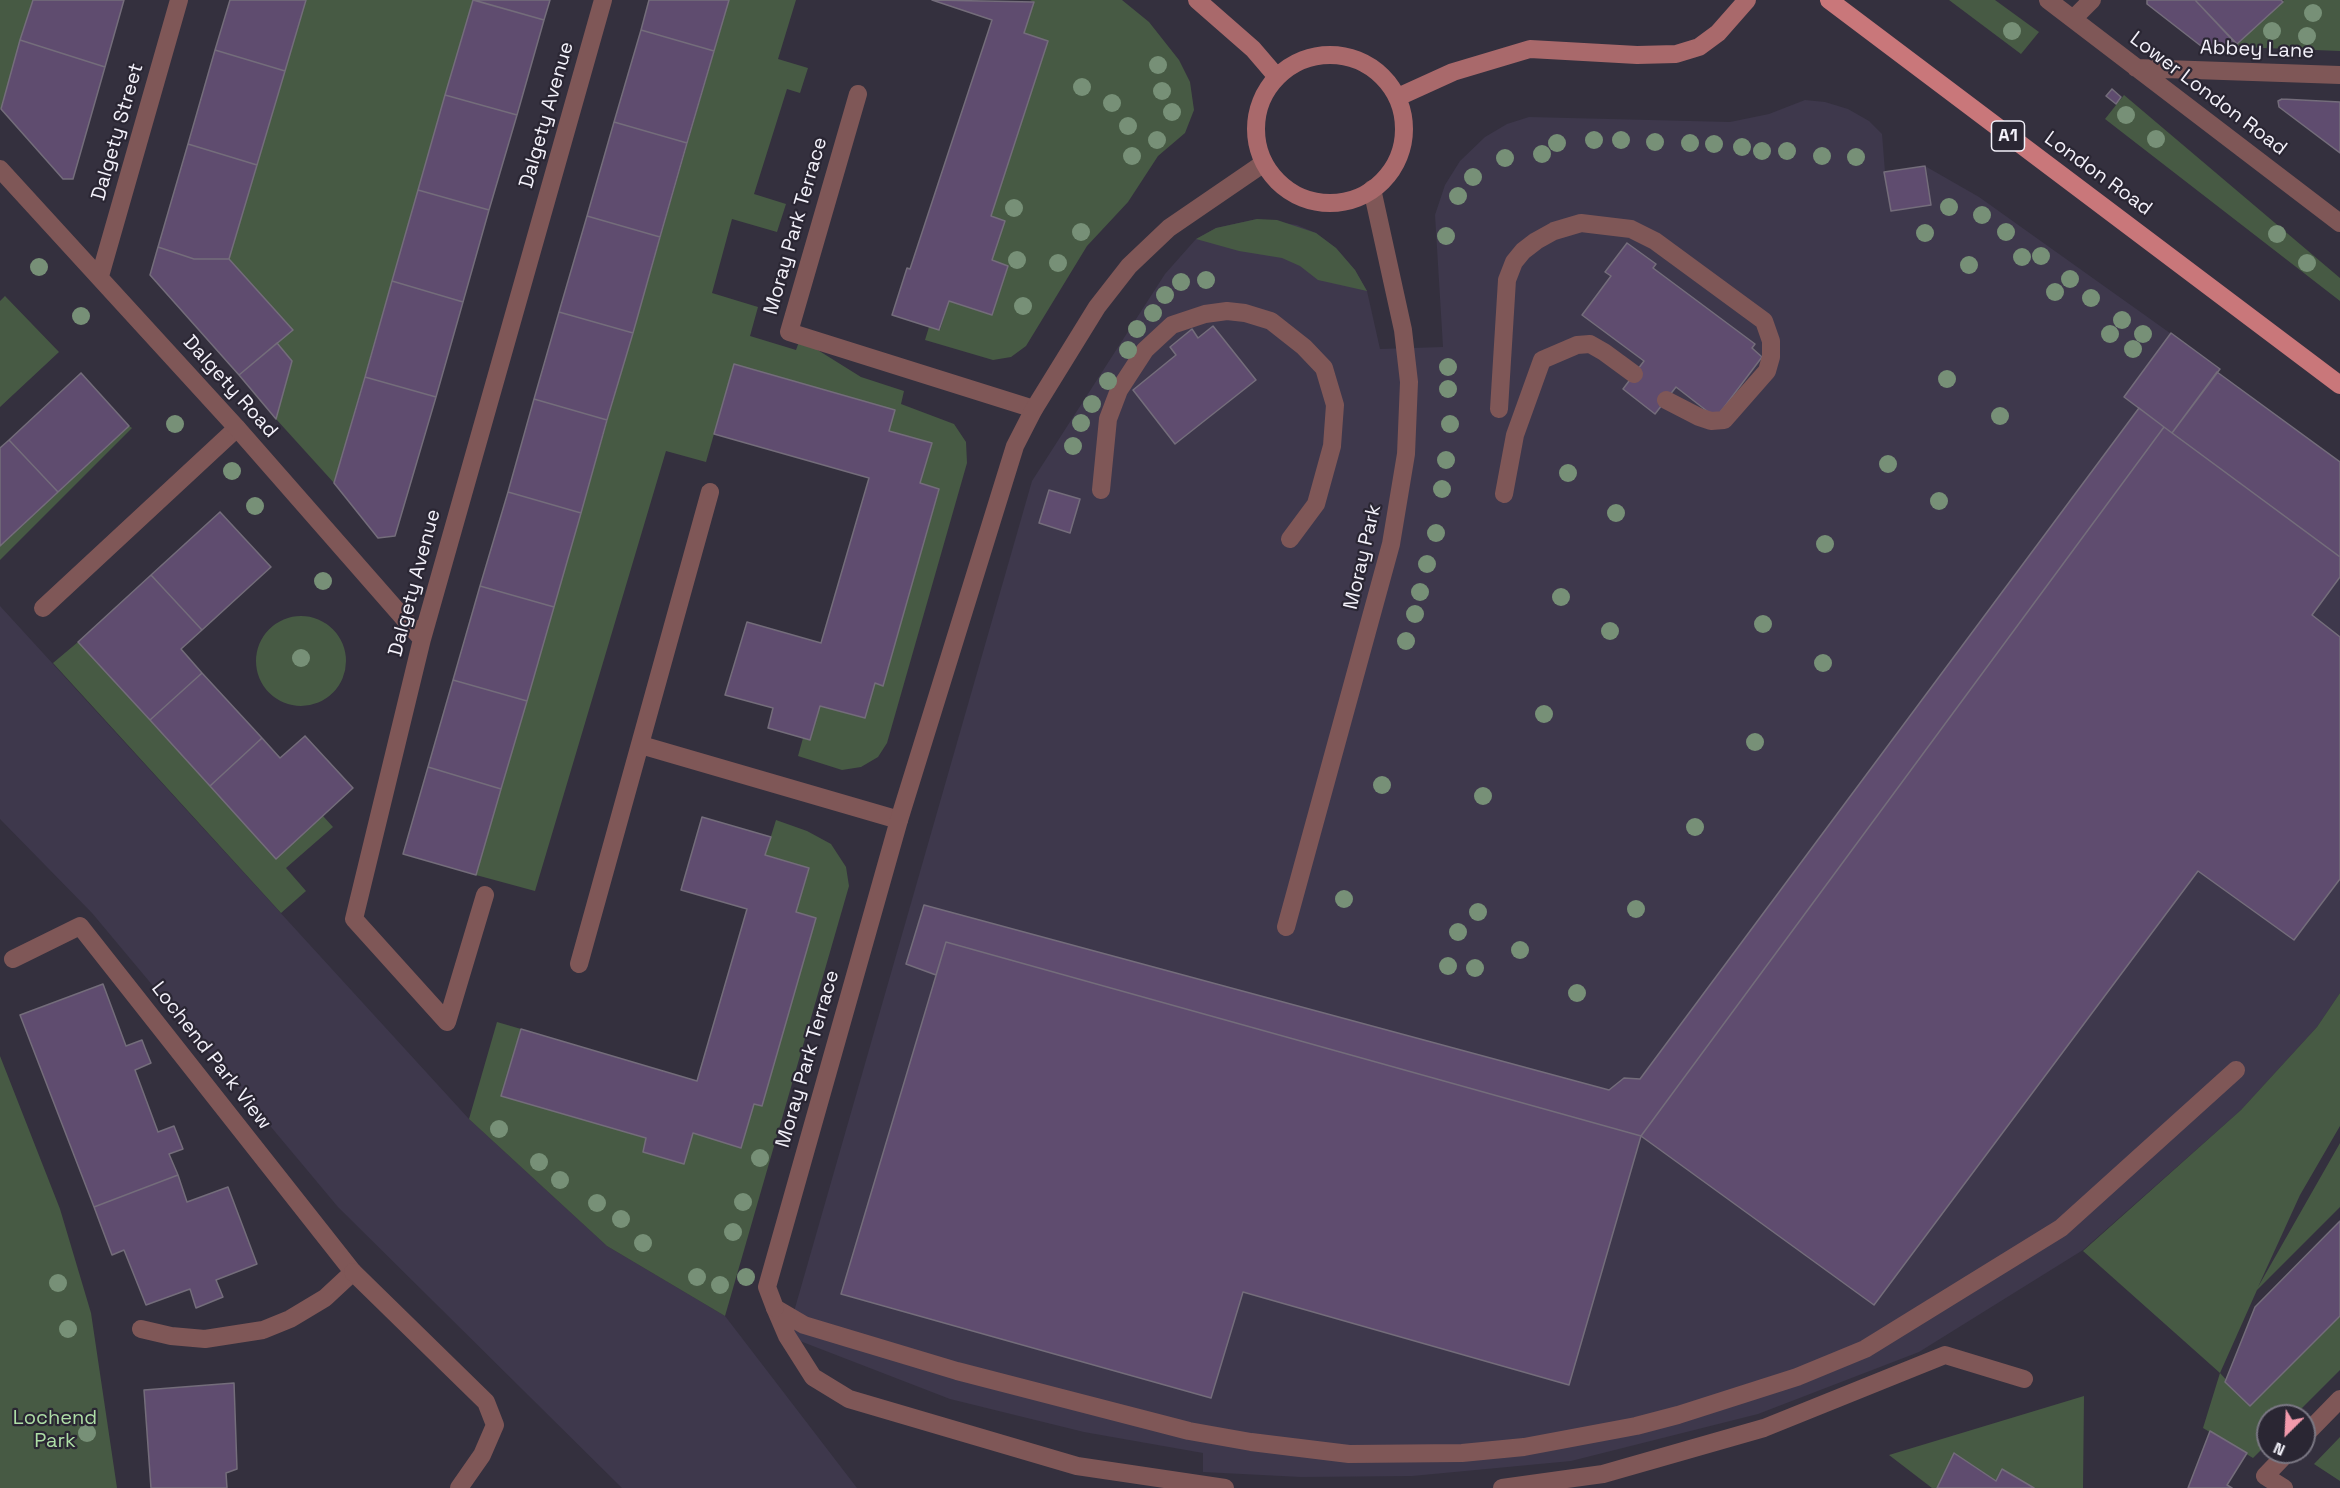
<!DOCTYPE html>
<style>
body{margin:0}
#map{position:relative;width:2340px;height:1488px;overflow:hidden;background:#34303e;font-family:"Space Grotesk",sans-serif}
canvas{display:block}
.north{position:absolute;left:2256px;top:1404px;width:60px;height:60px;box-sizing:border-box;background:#2a2633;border:2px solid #7a7783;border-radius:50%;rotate:204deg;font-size:16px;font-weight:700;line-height:24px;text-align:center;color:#f3f1fa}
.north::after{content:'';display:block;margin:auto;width:21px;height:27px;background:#f39aac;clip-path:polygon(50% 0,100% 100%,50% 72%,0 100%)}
</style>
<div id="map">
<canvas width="2340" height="1488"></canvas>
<div class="north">N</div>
</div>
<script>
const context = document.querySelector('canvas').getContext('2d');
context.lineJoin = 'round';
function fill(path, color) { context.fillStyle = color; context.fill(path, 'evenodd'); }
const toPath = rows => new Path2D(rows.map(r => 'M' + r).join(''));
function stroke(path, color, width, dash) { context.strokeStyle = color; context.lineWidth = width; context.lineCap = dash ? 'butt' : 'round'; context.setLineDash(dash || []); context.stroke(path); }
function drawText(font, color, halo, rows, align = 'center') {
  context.font = font + ' "Space Grotesk",sans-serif'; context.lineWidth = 4.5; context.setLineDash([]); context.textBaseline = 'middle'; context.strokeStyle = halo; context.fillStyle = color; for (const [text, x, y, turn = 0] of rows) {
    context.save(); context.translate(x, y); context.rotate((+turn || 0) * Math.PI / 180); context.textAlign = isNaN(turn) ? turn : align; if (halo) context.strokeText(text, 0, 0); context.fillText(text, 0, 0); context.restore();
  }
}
fill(toPath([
 [1805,100,1825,102,1848,109,1869,121,1882,134,1885,172,1925,166,1979,197,2198,353,2220,369,2218,372,2340,462,2340,993,2317,1027,2241,1110,2083,1250,1919,1352,1758,1414,1571,1461,1412,1476,1301,1477,1203,1472,1203,1453,1084,1432,950,1399,787,1336,1032,481,1165,274,1196,239,1216,228,1257,219,1297,225,1316,233,1336,248,1355,270,1367,291,1380,349,1443,347,1435,215,1445,185,1460,161,1485,137,1507,124,1529,117,1730,122,1769,114],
 [0,606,469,1119,607,1246,725,1316,857,1488,622,1488,338,1207,92,913,0,819]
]), '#3e384c');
fill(toPath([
 [0,0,33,0,1,109,0,108],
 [306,0,473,0,334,483,276,419,292,361,277,343,292,330,229,259],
 [729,0,796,0,778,59,808,68,800,93,787,89,754,194,786,204,777,232,732,219,712,293,758,307,750,336,796,350,800,339,861,377,904,391,901,404,954,424,966,442,967,463,887,743,878,757,861,767,842,770,798,756,803,738,810,740,820,706,865,718,875,683,883,685,939,490,920,483,931,443,889,431,894,410,734,364,706,462,666,451,535,891,476,875],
 [1030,0,1122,0,1149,22,1179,60,1190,82,1194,110,1185,133,1158,156,1128,202,1087,246,1026,346,1011,357,993,360,925,340,929,327,940,330,949,301,992,315,1008,266,992,260,1004,221,991,216,1048,41,1024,33,1034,2],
 [1949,0,1995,0,2039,32,2021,54],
 [2284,0,2340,0,2340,51,2239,47,2237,44],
 [2124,95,2340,278,2340,301,2105,119],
 [1257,219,1277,220,1316,233,1336,248,1355,270,1367,291,1318,280,1300,266,1282,258,1239,251,1196,239,1216,228],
 [5,296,59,352,0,407,0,301],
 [129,426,132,428,0,560,0,546],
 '256 661a45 45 0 1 1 90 0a45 45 0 1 1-90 0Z',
 [78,642,276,858,323,816,333,827,286,868,306,891,281,913,53,663],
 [776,820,807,831,831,844,846,867,849,886,725,1316,607,1246,469,1119,497,1022,521,1029,502,1096,646,1138,643,1152,684,1164,693,1133,741,1147,754,1104,762,1105,816,918,796,912,809,868,765,855],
 [2340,993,2340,1126,2300,1195,2258,1287,2340,1143,2340,1207,2257,1290,2220,1373,2250,1406,2340,1316,2340,1370,2294,1416,2268,1416,2268,1443,2253,1458,2203,1428,2220,1373,2083,1251,2241,1110,2317,1027],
 [0,1056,60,1209,91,1313,117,1488,0,1488],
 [2084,1396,2083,1488,2034,1488,2002,1469,1996,1481,1954,1453,1937,1488,1932,1488,1889,1455],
 [2340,1437,2340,1481,2314,1464]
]), '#475a44');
const building = toPath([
 [33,0,124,0,105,67,20,40,33,0],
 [230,0,306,0,285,71,215,50,230,0],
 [473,0,544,20,517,115,445,95,473,0],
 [474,0,550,0,544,20,474,0],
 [649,0,729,0,714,51,641,30,649,0],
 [932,0,1034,2,1024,33,1048,41,991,216,1005,221,992,260,1008,266,992,315,949,301,939,330,892,315,907,268,910,269,992,20,932,0],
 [2147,0,2195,0,2239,47,2201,46,2147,4,2147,0],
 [2195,0,2281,0,2283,2,2237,44,2195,0],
 [641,30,714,51,687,143,614,122,641,30],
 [20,40,105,67,73,179,63,179,1,109,20,40],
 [215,50,285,71,257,165,188,144,215,50],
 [2112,89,2121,97,2116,104,2106,96,2112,89],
 [445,95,517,115,489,210,418,190,445,95],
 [2282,99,2340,102,2340,153,2279,107,2278,101,2282,99],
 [614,122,687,143,660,237,587,216,614,122],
 [188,144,257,165,229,259,194,259,158,247,188,144],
 [1925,166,1931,205,1891,211,1884,172,1925,166],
 [418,190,489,210,463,302,392,281,418,190],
 [587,216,660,237,633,333,559,312,587,216],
 [1627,243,1656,264,1653,268,1755,344,1752,348,1762,357,1716,418,1676,387,1655,414,1623,389,1644,361,1582,315,1611,276,1605,272,1627,243],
 [158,247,194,259,229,259,293,330,239,375,150,275,158,247],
 [392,281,463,302,436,397,365,377,392,281],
 [559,312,633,333,607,420,534,399,559,312],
 [1213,326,1256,380,1175,444,1133,390,1176,355,1170,347,1192,329,1198,338,1213,326],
 [2171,333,2220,369,2172,433,2124,397,2171,333],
 [277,343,292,361,276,419,239,375,277,343],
 [734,364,895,410,889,431,932,443,920,483,939,489,883,686,875,683,865,718,820,706,810,740,768,728,773,708,725,695,747,622,821,643,869,478,714,434,734,364],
 [2217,372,2340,462,2340,557,2172,433,2217,372],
 [81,373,129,426,58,492,9,440,81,373],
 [365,377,436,397,395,536,378,538,334,483,365,377],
 [534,399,607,420,581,513,508,492,534,399],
 [2139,408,2164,427,1641,1136,946,942,936,975,906,964,924,905,1609,1090,1624,1078,1640,1079,2139,408],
 [2164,427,2340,557,2340,577,2312,615,2340,637,2340,879,2294,940,2198,871,1874,1305,1641,1136,2164,427],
 [9,440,58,492,0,546,0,448,9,440],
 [1049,490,1080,499,1070,533,1039,523,1049,490],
 [508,492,581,513,554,607,480,586,508,492],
 [220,512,271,567,202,630,151,575,220,512],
 [151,575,202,630,181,649,202,673,150,720,78,642,151,575],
 [480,586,554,607,527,701,453,680,480,586],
 [202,673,262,738,210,786,150,720,202,673],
 [453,680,527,701,501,789,428,767,453,680],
 [305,736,353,788,276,859,210,786,262,738,280,758,305,736],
 [428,767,501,789,476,875,403,854,428,767],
 [702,817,771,837,765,855,809,868,796,912,816,918,762,1106,754,1104,741,1148,693,1133,684,1164,643,1152,646,1138,501,1096,521,1029,697,1081,747,909,681,890,702,817],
 [946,942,1641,1136,1569,1385,1243,1292,1211,1398,841,1294,946,942],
 [103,984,126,1046,142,1040,145,1048,151,1063,135,1070,158,1132,174,1126,183,1149,169,1154,178,1175,94,1207,20,1015,103,984],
 [178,1175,187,1202,228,1187,257,1264,216,1280,223,1297,196,1308,190,1289,146,1305,124,1250,112,1255,94,1207,178,1175],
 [2340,1221,2340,1316,2250,1406,2225,1382,2255,1307,2340,1221],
 [234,1383,237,1469,226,1473,227,1488,151,1488,144,1390,234,1383],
 [2210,1431,2247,1453,2227,1485,2232,1488,2188,1488,2210,1431],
 [1954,1453,1996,1481,2002,1469,2034,1488,1937,1488,1954,1453]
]);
fill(building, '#5f4c6f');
stroke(building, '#746d7b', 1.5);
stroke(toPath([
 [858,94,789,332,1034,409],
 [1499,409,1507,280,1514,262,1523,251,1536,241,1554,231,1581,223,1631,229,1655,241,1764,321,1771,341,1771,357,1767,371,1724,420,1711,421,1699,417,1666,400],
 [1101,490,1108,419,1119,390,1145,350,1172,325,1205,314,1227,311,1245,313,1271,321,1304,347,1324,368,1335,405,1332,446,1316,504,1290,539],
 [1504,494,1515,435,1542,360,1577,345,1590,344,1604,352,1634,374],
 [43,608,237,428],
 [641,745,899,820],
 [13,959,80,926,353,1272,325,1298,290,1319,263,1330,205,1339,171,1336,141,1329],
 [579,964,710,492],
 [775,1308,804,1325,957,1371,1189,1431,1251,1442,1349,1454,1462,1453,1524,1447,1636,1426,1678,1415,1797,1377,1865,1349,2061,1228,2236,1070],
 [775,1308,787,1336,813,1377,849,1399,1077,1466,1225,1488],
 [1502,1488,1603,1474,1764,1428,1945,1355,2024,1379]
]), '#7f5757', 18);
stroke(toPath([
 [2048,0,2340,223],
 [2073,19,2092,0],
 [2136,68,2340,75],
 [0,169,237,428,422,639],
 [100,276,179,0],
 [485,895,447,1022,354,919,422,639,603,0],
 [1286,927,1391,544,1406,454,1409,382,1403,330,1372,189],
 [353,1272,486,1402,495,1425,482,1455,459,1488],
 [775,1308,767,1287,899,820,1015,446,1034,409,1097,307,1129,266,1169,228,1264,163],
 [2304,1436,2340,1399],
 [2284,1488,2265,1476,2288,1452]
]), '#7f5757', 18);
stroke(toPath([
 [1197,0,1253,49,1277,77],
 '1256 129a74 74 0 1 1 148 0a74 74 0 1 1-148 0Z',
 [1398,97,1453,72,1530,49,1637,55,1676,54,1699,47,1718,33,1747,0]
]), '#a9696b', 18);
stroke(toPath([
 [1829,0,2340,385]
]), '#c9777a', 18);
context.fillStyle = '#779077';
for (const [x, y] of [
 [2313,13],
 [2012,31],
 [2272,31],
 [2307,36],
 [1158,65],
 [1082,87],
 [1162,91],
 [1112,103],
 [1172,112],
 [2126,115],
 [1128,126],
 [2156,139],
 [1157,140],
 [1594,140],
 [1621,140],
 [1655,142],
 [1557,143],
 [1690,143],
 [1714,144],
 [1742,147],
 [1762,151],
 [1787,151],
 [1542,154],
 [1132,156],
 [1822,156],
 [1856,157],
 [1505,158],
 [1473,177],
 [1458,196],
 [1949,207],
 [1014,208],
 [1982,215],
 [1081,232],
 [2006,232],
 [1925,233],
 [2277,234],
 [1446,236],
 [2041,256],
 [2022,257],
 [1017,260],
 [1058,263],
 [2307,263],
 [1969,265],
 [39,267],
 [2070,279],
 [1206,280],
 [1181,282],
 [2055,292],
 [1165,295],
 [2091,298],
 [1023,306],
 [1153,313],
 [81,316],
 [2122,320],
 [1137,329],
 [2110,334],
 [2143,334],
 [2133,349],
 [1128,350],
 [1448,367],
 [1947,379],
 [1108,381],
 [1448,389],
 [1092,404],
 [2000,416],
 [1081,423],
 [175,424],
 [1450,424],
 [1073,446],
 [1446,460],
 [1888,464],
 [232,471],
 [1568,473],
 [1442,489],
 [1939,501],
 [255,506],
 [1616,513],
 [1436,533],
 [1825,544],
 [1427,564],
 [323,581],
 [1420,592],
 [1561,597],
 [1415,614],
 [1763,624],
 [1610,631],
 [1406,641],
 [301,658],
 [1823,663],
 [1544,714],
 [1755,742],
 [1382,785],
 [1483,796],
 [1695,827],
 [1344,899],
 [1636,909],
 [1478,912],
 [1458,932],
 [1520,950],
 [1448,966],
 [1475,968],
 [1577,993],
 [499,1129],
 [760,1158],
 [539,1162],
 [560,1180],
 [743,1202],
 [597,1203],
 [621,1219],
 [733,1232],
 [643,1243],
 [697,1277],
 [746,1277],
 [58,1283],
 [720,1285],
 [68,1329],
 [87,1433]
]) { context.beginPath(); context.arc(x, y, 9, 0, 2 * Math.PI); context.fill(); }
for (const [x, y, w] of [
 [2008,136,33]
]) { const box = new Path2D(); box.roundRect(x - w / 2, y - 15, w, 30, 4.5); context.fillStyle = '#2a2633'; context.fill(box); stroke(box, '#f3f1fa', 1.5); }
drawText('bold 18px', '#f3f1fa', null, [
 ["A1",2008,136]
]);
drawText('20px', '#f3f1fa', '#2a2633', [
 ["Abbey Lane",2257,50,2],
 ["Lower London Road",2208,94,37],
 ["Dalgety Avenue",547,115,-74],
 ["Dalgety Street",118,132,-74],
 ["London Road",2098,174,36],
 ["Moray Park Terrace",796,226,-74],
 ["Dalgety Road",230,387,48],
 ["Moray Park",1363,557,-77],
 ["Dalgety Avenue",415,583,-75],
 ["Lochend Park View",211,1056,52],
 ["Moray Park Terrace",808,1059,-74]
]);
drawText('20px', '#aedea6', '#2a2633', [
 ["Lochend",55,1419],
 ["Park",55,1442]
]);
</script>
